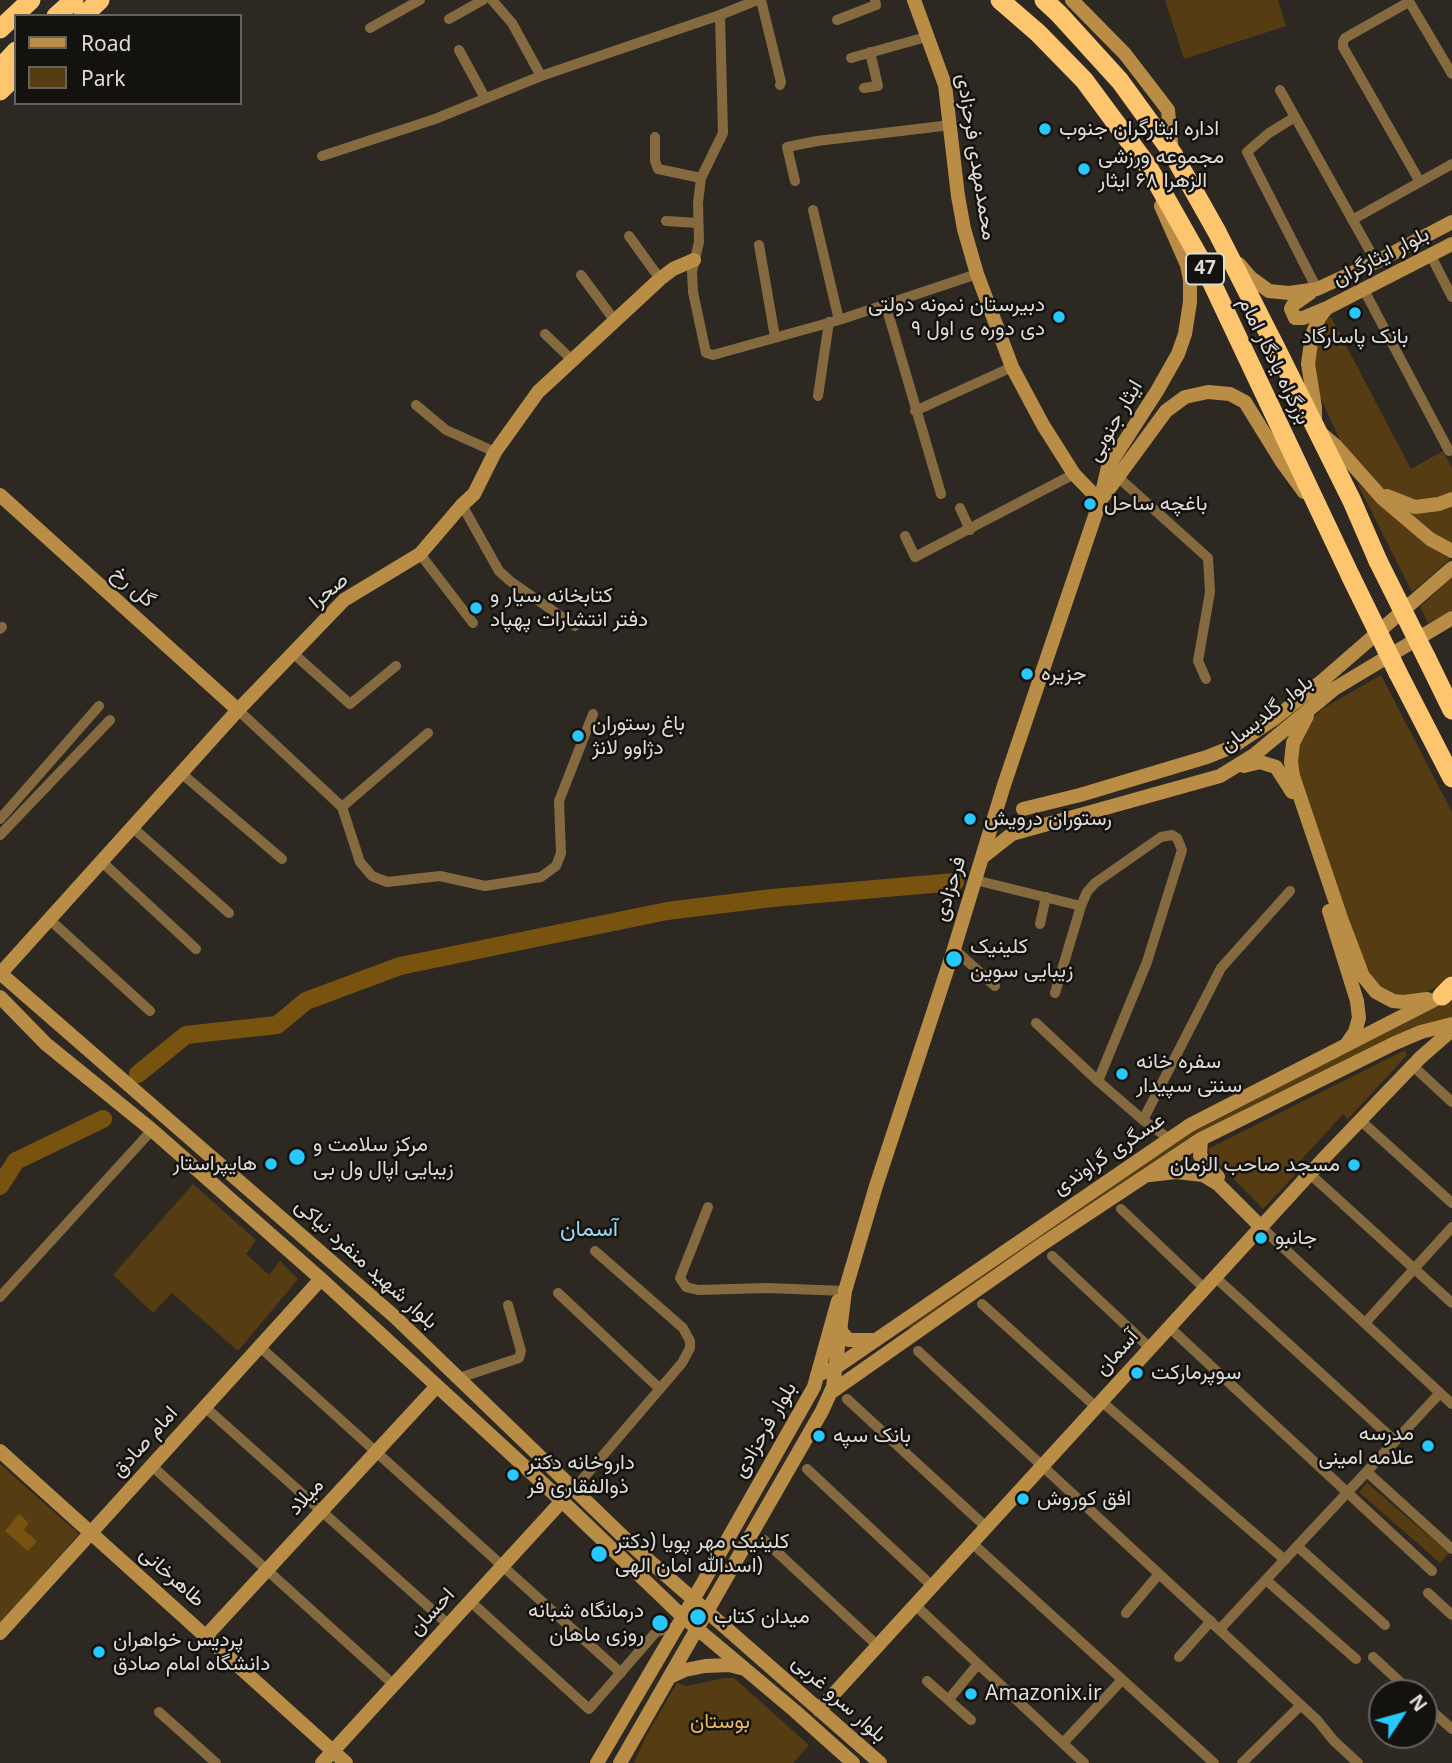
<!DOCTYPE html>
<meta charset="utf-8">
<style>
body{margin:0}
#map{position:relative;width:1452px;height:1763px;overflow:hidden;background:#2d2922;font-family:"Noto Sans",sans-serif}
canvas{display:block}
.legend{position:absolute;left:14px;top:14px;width:228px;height:91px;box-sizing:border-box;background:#14120f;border:2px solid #65635f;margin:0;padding:9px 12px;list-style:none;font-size:21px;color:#dfdcd8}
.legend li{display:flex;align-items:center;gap:14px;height:35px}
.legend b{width:35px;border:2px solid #65635f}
.north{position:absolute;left:1368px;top:1679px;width:70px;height:70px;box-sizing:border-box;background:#14120f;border:2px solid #65635f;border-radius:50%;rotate:54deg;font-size:19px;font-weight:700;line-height:28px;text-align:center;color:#dfdcd8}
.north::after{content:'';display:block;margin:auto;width:24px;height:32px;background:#26c9fe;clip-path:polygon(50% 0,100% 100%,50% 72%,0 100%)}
</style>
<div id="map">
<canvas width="1452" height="1763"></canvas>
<ul class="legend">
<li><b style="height:9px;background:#b98d46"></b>Road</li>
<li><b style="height:19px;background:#553c12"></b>Park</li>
</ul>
<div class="north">N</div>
</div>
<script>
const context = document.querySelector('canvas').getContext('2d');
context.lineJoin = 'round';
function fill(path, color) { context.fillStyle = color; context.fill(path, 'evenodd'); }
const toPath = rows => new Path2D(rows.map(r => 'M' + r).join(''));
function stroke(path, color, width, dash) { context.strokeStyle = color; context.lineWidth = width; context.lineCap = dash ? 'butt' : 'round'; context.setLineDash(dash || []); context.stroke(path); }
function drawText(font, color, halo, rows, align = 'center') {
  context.font = font + ' "Noto Sans",Vazirmatn,sans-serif'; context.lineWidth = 5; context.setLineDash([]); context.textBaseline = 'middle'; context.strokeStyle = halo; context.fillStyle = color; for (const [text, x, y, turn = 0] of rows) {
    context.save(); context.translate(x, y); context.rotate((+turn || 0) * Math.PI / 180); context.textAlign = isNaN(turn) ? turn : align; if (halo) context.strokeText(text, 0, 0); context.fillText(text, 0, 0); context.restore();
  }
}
fill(toPath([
 [1165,0,1278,0,1286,26,1184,59],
 [1331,317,1411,469,1443,451,1452,468,1452,495,1414,504,1388,493,1374,483,1342,444,1316,388,1314,347,1324,321],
 [1357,483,1432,548,1450,559,1412,592],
 [1452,503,1452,545,1442,541,1399,505],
 [1452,577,1452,611,1428,623,1420,607],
 [1381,675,1452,812,1452,979,1417,997,1387,993,1373,979,1346,918,1297,768,1297,749,1309,723,1322,709],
 [1452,997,1452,1020,1182,1144,912,1327,905,1329,1202,1125],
 [1405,1050,1407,1055,1348,1119,1343,1114,1302,1159,1306,1163,1263,1209,1211,1156,1208,1149],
 [193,1184,256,1240,246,1254,269,1275,280,1261,298,1279,238,1351,172,1293,153,1313,113,1275],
 [0,1464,79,1534,0,1623],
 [1367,1483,1449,1553,1440,1563,1359,1492],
 [725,1678,734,1678,809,1745,793,1763,634,1763,645,1738,677,1683,686,1686]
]), '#553c12');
fill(toPath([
 [19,1514,29,1523,24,1530,37,1541,28,1551,5,1531]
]), '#77530f');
stroke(toPath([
 [138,1074,186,1035,277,1025,306,1001,400,966,667,911,772,898,955,882],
 [0,1186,16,1161,103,1119]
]), '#77530f', 18);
stroke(toPath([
 [492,0,512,23,541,76],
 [761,0,781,82,780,85],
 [720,15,723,133,701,178,698,203,699,242,692,272,693,292,706,353,713,355,839,320,977,274],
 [449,19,483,0],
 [837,20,876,5,875,0],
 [370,28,420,0],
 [459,50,485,98],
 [851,58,926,37],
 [864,88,878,86,870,52],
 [1280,90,1376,262],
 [1295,117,1269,133,1247,152,1317,289],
 [655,137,655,161,658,169,701,178],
 [322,156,435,119,541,76,720,15,757,0],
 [795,181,787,147,817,141,951,125],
 [1420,182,1343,47,1343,42,1345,38,1407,3,1410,3,1452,74],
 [813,210,839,320],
 [1352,220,1452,164],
 [666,221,698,223],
 [629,236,660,279],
 [759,245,775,337],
 [1431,256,1452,297],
 [581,275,615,321],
 [1364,290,1449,451],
 [886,306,941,494],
 [545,334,572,360],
 [818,396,829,322],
 [416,405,446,430,495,452],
 [915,411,1012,367],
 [1119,478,1208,558,1210,592,1198,661,1206,679],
 [462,505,499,571,510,581,575,626],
 [960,508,970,530],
 [905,536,915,557,1074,474],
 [420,554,473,623],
 [0,629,2,627],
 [294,654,350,704,396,666],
 [238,710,342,807,360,862,372,876,387,882,440,876,485,886,541,877,556,866,561,853,559,801,593,714],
 [181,773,282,859],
 [342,807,428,733],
 [0,819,99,706],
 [132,827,229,913],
 [0,835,110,720],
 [101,861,196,949],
 [975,880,1081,906],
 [49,919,150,1011],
 [1040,924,1046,897],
 [954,949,995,986],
 [1055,993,1081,906,1087,892,1095,883,1161,837,1172,835,1177,838,1182,850,1147,962,1098,1081,1143,1120,1168,1138],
 [1036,1023,1098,1081],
 [1413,1066,1452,1102],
 [1143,1120,1221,968,1290,891],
 [1360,1120,1452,1203],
 [1310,1174,1452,1303],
 [708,1207,680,1278,686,1287,698,1290,767,1288,845,1291],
 [1121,1209,1204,1288],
 [1261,1227,1452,1404],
 [1052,1256,1150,1348],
 [1215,1277,1395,1441],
 [558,1293,660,1389],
 [0,1297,152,1130],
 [982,1304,1096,1407],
 [1365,1323,1452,1227],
 [1169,1327,1432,1571],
 [260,1347,621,1673],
 [918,1351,1317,1720,1334,1741,1358,1763],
 [459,1378,519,1358,521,1351,508,1305],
 [847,1399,986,1527],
 [1101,1401,1285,1560],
 [205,1407,449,1625],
 [152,1466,394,1685],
 [807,1469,932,1586],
 [1367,1472,1452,1549],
 [575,1488,682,1363,690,1348,690,1341,683,1328,595,1251],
 [764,1540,878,1646],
 [972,1543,1214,1763],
 [1297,1546,1385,1625],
 [1266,1580,1356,1659],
 [1428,1593,1452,1615],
 [471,1602,589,1709,656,1632,675,1627],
 [915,1605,1084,1763],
 [1126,1613,1159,1574],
 [1220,1629,1440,1393],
 [1179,1657,1211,1621],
 [1373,1657,1412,1693],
 [927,1681,971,1720],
 [949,1699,978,1664],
 [1424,1704,1452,1729],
 [159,1712,216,1763],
 [1063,1743,1122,1680],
 [1242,1763,1301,1705]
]), '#856a3f', 10);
stroke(toPath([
 [914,0,945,85,958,196,964,229,977,274,1012,367,1043,425,1074,474,1100,501],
 [1072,0,1125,54,1168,110,1172,152],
 [1452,244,1327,308,1319,318,1312,335,1308,364,1315,407,1315,428,1335,445,1383,499,1430,539,1452,551],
 [1239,264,1251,278,1269,291,1289,293,1317,289,1376,262,1452,222],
 [1310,293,1293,305,1291,309,1295,318,1303,318,1327,308],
 [0,495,238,710],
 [1387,496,1415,507,1439,504,1452,499],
 [1103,497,1166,411,1185,397,1208,392,1230,394,1245,402,1282,462,1304,492],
 [1307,716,1293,743,1291,762,1293,776,1342,921,1363,976,1376,992,1393,1001,1404,1002,1427,999],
 [1244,766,1260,762,1276,767,1292,792],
 [1023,809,1080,795,1207,757,1232,747,1274,719,1322,681,1452,568],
 [984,856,1012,834,1220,776,1254,755,1334,689,1452,618],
 [1329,911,1357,1001,1359,1018,1355,1032,1346,1045],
 [0,973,395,1317,637,1550,880,1763],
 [0,974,238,710,344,600,420,554,462,505,474,494,495,452,538,392,660,279,673,269,694,260],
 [0,997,46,1044,152,1130,321,1279,562,1501,682,1616,795,1711,853,1763],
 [1201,1139,1200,1156,1218,1177],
 [1150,1175,1176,1172,1203,1175,1218,1184,1261,1227],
 [840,1325,842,1333,849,1340,873,1340],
 [817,1375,835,1368,1190,1125,1442,996],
 [830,1393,1041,1245,1201,1139,1395,1043,1421,1032,1452,1024],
 [0,1451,346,1763],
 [0,1633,321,1279],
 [206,1636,437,1386],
 [672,1676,685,1670,705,1666,729,1665,745,1669],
 [819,1710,1326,1156,1420,1058,1452,1030],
 [322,1763,562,1501],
 [597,1763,704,1581,814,1387,838,1301],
 [620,1763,822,1411,833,1387,845,1291,876,1186,954,949,1004,785,1100,501,1108,467,1157,391,1178,354,1185,334,1190,302,1190,280,1187,265,1161,206]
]), '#b98d46', 14);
stroke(toPath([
 [1000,0,1038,33,1084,80,1147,165,1203,264,1351,577],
 [1044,0,1059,14,1120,81,1173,154,1217,232,1276,348,1352,501,1378,561],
 [56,16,74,0],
 [83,16,100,0],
 [0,29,31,0],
 [0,68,16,51],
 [0,91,16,75],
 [1426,657,1452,710],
 [1398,673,1452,778],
 [1442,996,1452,986]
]), '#fcc56e', 19);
stroke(toPath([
 [1378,561,1426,657],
 [1351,577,1398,673]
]), '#fcc56e', 19);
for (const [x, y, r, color] of [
 [1045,129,7,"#26c9fe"],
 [1084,169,7,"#26c9fe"],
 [1355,313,7,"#26c9fe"],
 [1059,317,7,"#26c9fe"],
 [1090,504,7,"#26c9fe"],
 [476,608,7,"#26c9fe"],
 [1027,674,7,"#26c9fe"],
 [578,736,7,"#26c9fe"],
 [970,819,7,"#26c9fe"],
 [954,959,9,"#26c9fe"],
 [1122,1074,7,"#26c9fe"],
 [297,1157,9,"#26c9fe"],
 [271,1164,7,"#26c9fe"],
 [1354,1165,7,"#26c9fe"],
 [1261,1238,7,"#26c9fe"],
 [1137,1373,7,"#26c9fe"],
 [819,1436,7,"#26c9fe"],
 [1428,1446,7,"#26c9fe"],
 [513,1475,7,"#26c9fe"],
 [1023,1499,7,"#26c9fe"],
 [599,1554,9,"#26c9fe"],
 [698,1617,9,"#26c9fe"],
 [660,1623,9,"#26c9fe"],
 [99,1652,7,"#26c9fe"],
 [971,1694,7,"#26c9fe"]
]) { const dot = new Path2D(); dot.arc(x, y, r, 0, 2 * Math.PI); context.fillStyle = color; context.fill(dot); stroke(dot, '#14120f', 2.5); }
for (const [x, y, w] of [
 [1205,269,38]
]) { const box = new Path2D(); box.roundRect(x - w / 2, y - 15.5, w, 31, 5); context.fillStyle = '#14120f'; context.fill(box); stroke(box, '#dfdcd8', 2); }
drawText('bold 19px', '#dfdcd8', null, [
 ["47",1205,269]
]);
drawText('21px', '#dfdcd8', '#14120f', [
 ["اداره ایثارگران جنوب",1059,129],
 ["مجموعه ورزشی",1098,157],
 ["الزهرا ۶۸ ایثار",1098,181],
 ["دبیرستان نمونه دولتی",1045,305,"right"],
 ["۹ دی دوره ی اول",1045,329,"right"],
 ["بانک پاسارگاد",1355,337,"center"],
 ["باغچه ساحل",1104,504],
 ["کتابخانه سیار و",490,596],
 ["دفتر انتشارات پهپاد",490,620],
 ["جزیره",1041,674],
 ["باغ رستوران",592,724],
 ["دژاوو لانژ",592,748],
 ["رستوران درویش",984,819],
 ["کلینیک",970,947],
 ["زیبایی سوین",970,971],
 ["سفره خانه",1136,1062],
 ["سنتی سپیدار",1136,1086],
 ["مرکز سلامت و",313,1145],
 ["زیبایی اپال ول بی",313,1169],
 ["هایپراستار",257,1164,"right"],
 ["مسجد صاحب الزمان",1340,1165,"right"],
 ["جانبو",1275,1238],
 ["سوپرمارکت",1151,1373],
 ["مدرسه",1414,1434,"right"],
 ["علامه امینی",1414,1458,"right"],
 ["بانک سپه",833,1436],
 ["داروخانه دکتر",527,1463],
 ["ذوالفقاری فر",527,1487],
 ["افق کوروش",1037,1499],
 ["کلینیک مهر پویا (دکتر",615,1542],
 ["اسدالله امان الهی)",615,1566],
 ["درمانگاه شبانه",644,1611,"right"],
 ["روزی ماهان",644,1635,"right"],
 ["میدان کتاب",714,1617],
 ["پردیس خواهران",113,1640],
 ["دانشگاه امام صادق",113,1664],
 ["Amazonix.ir",985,1694]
], 'left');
drawText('21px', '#dfdcd8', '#14120f', [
 ["محمدمهدی فرحزادی",976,157,81],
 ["بلوار ایثارگران",1381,257,-27],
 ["بزرگراه یادگار امام",1274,361,64],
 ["ایثار جنوبی",1115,421,-60],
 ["گل رخ",133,587,42],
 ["صحرا",329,591,-40],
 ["بلوار گلدیسان",1267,714,-38],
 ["فرحزادی",950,889,-73],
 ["عسگری گراوندی",1109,1154,-34],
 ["بلوار شهید منفرد نیاکی",366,1264,42],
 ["آسمان",1117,1353,-48],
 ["بلوار فرحزادی",765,1430,-60],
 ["امام صادق",145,1442,-48],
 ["میلاد",306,1497,-47],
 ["طاهرخانی",172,1577,42],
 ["احسان",432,1612,-47],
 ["بلوار سرو غربی",839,1699,42]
]);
drawText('21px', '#edb65f', '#14120f', [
 ["بوستان",720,1722]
]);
drawText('23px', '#95d9f7', '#14120f', [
 ["آسمان",589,1229]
]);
</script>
